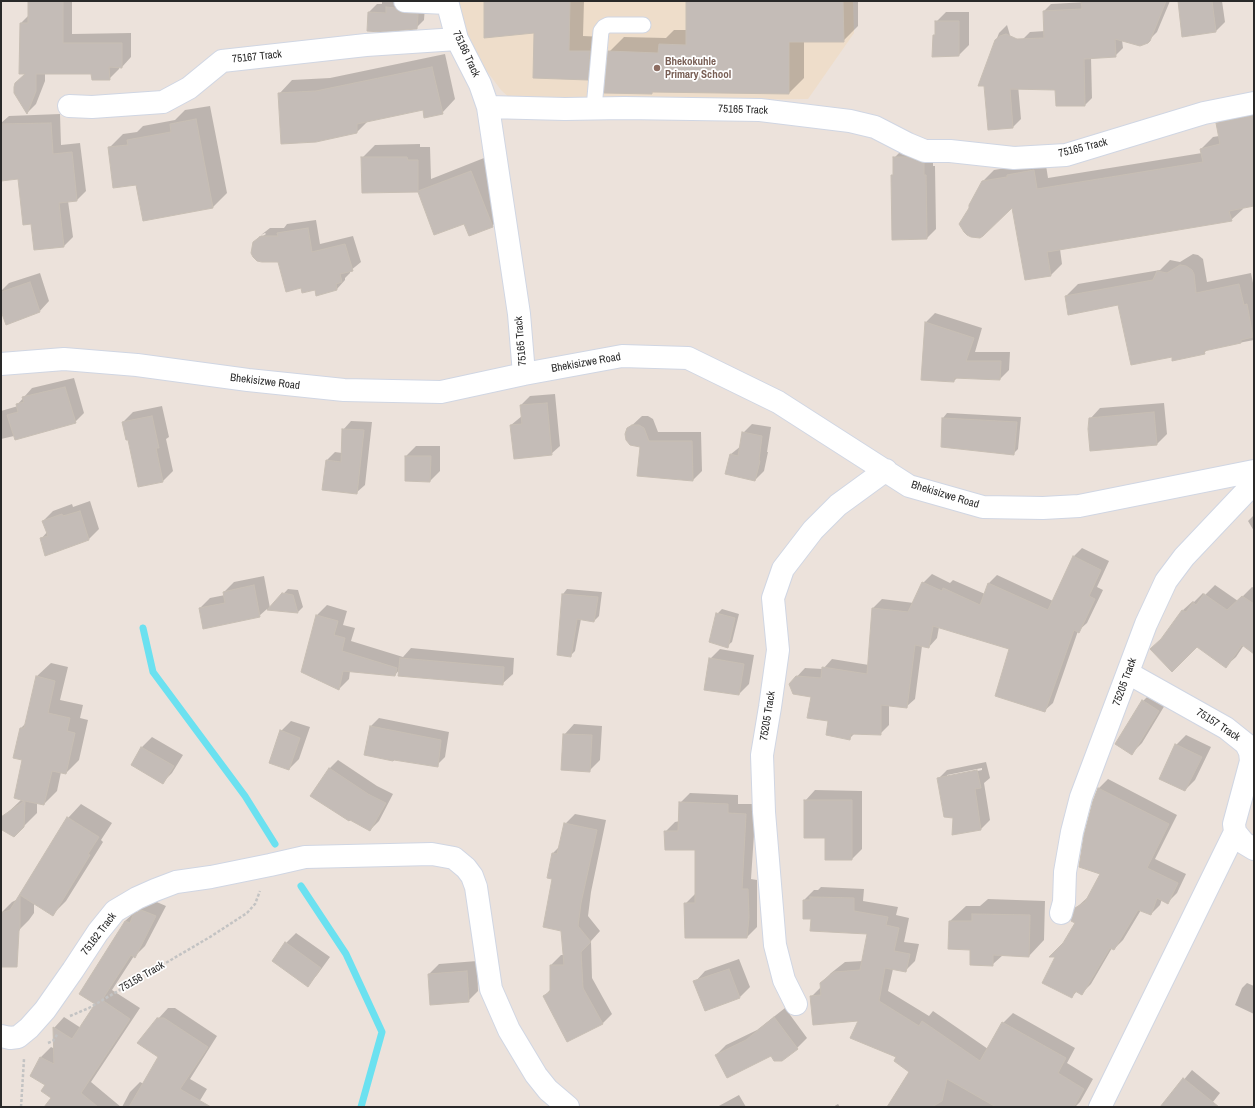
<!DOCTYPE html>
<style>
body{margin:0}
#map{position:relative;width:1255px;height:1108px;overflow:hidden;background:#ece2db;font-family:"Archivo Narrow",sans-serif}
canvas{display:block}
.frame{position:absolute;inset:0;border:2px solid #292929;pointer-events:none}
</style>
<div id="map">
<canvas width="1255" height="1108"></canvas>
<div class="frame"></div>
</div>
<script>
const context = document.querySelector('canvas').getContext('2d');
context.lineJoin = 'round';
function fill(path, color) { context.fillStyle = color; context.fill(path, 'evenodd'); }
const toPath = rows => new Path2D(rows.map(r => 'M' + r).join(''));
function stroke(path, color, width, dash) { context.strokeStyle = color; context.lineWidth = width; context.lineCap = dash ? 'butt' : 'round'; context.setLineDash(dash || []); context.stroke(path); }
function drawText(font, color, halo, rows, align = 'center') {
  context.font = font + ' "Archivo Narrow",sans-serif'; context.lineWidth = 3.5; context.setLineDash([]); context.textBaseline = 'middle'; context.strokeStyle = halo; context.fillStyle = color; for (const [text, x, y, turn = 0] of rows) {
    context.save(); context.translate(x, y); context.rotate((+turn || 0) * Math.PI / 180); context.textAlign = isNaN(turn) ? turn : align; if (halo) context.strokeText(text, 0, 0); context.fillText(text, 0, 0); context.restore();
  }
}
fill(toPath([
 [455,1,853,1,854,33,808,99,514,102,501,90,468,46]
]), '#eeddca');
fill(toPath([
 [29,1,72,1,72,34,131,33,131,57,122,67,119,67,119,69,109,79,92,73,45,73,45,81,36,104,27,113,14,90,16,83,27,73,20,73,21,23,29,15],
 [382,1,403,1,425,6,424,20,416,28,369,12,377,4,382,4],
 [485,1,584,1,583,36,604,37,602,64,587,79,535,32],
 [687,1,858,1,858,26,843,41,804,41,804,78,789,93,653,91,652,93,609,52,624,37,666,38,674,30,687,30],
 [1104,1,1170,1,1157,32,1149,40,1122,40,1123,48,1115,56,1091,57,1092,98,1085,105,1056,89,1023,39,1030,32,1045,31,1044,11,1051,4],
 [1183,1,1222,1,1225,22,1216,31],
 [946,12,969,12,969,45,959,55,934,36,936,33,936,22],
 [1007,25,1023,80,1018,85,1021,119,1013,127,985,85,979,85,999,33],
 [445,54,455,99,442,113,423,109,368,121,357,132,279,94,292,80,330,78],
 [210,106,227,193,213,207,137,184,109,148,123,134,137,132,143,126,175,120,185,110],
 [1254,107,1254,205,1242,207,1243,209,1231,220,1060,249,1062,264,1051,275,1013,206,970,208,982,182,994,170,1017,166,1045,159,1048,178,1202,153,1201,149,1213,137,1219,136,1217,124,1228,112],
 [60,114,61,145,80,143,86,191,77,200,68,201,73,237,64,246,32,223,19,178,1,180,1,123,9,116],
 [420,144,420,147,430,147,431,179,484,158,505,213,492,226,465,223,419,191,363,192,362,158,375,145],
 [903,149,933,154,933,166,935,166,936,229,927,238,894,174,894,158],
 [316,220,320,244,353,236,361,262,350,271,350,273,345,278,345,280,337,289,302,287,278,261,252,252,253,243,260,236,260,238,266,234,265,233,261,235,270,228,284,228,287,224],
 [1193,254,1198,255,1203,259,1207,282,1251,273,1254,288,1254,340,1208,349,1204,353,1173,356,1119,303,1066,296,1078,284,1160,270,1170,260,1180,262],
 [40,273,49,301,39,312,1,307,1,291,9,283],
 [935,313,982,328,975,352,1010,352,1009,370,1000,379,958,377,954,381,926,322],
 [74,378,84,413,75,422,1,439,1,411,18,406,17,405,32,388],
 [555,394,560,446,551,454,511,425,522,416,521,405,530,396],
 [1164,403,1167,434,1157,444,1091,450,1090,419,1100,408],
 [162,406,169,437,166,439,173,471,163,481,129,439,123,422,133,412],
 [947,413,1021,417,1018,449,1013,454,943,418],
 [642,416,648,416,653,419,658,432,701,432,702,471,693,480,628,429],
 [351,421,372,422,365,485,356,493,327,460,335,452,342,453,343,430],
 [752,424,771,427,767,452,768,452,764,471,755,480,731,454,741,446,743,433],
 [416,446,440,446,440,471,430,481,406,456],
 [90,501,99,529,89,539,46,554,41,539,47,532,43,521,53,511,72,504,73,507],
 [1254,515,1254,531,1248,521],
 [1082,548,1109,561,1097,587,1103,590,1087,623,1078,631,1053,703,1044,711,1010,648,939,627,937,638,929,647,922,646,915,699,906,707,889,705,889,725,880,734,855,733,850,738,829,720,812,696,790,684,805,668,823,669,832,659,869,665,873,608,882,599,914,603,923,583,932,574,950,583,953,580,985,594,989,583,997,575,1053,601,1073,557],
 [264,576,270,608,288,589,298,590,303,607,298,612,267,609,259,616,200,608,210,598,225,595,224,592,234,582],
 [1215,585,1238,601,1252,587,1254,588,1254,641,1244,645,1236,657,1226,666,1197,646,1163,638,1183,610,1193,601,1194,602,1203,593,1205,595],
 [567,589,602,592,599,616,594,621,581,619,575,651,570,656,558,654,563,594],
 [327,605,347,611,343,625,355,628,351,641,403,657,411,648,514,658,513,674,502,684,400,669,395,675,350,671,349,679,339,689,317,615],
 [722,609,739,614,732,642,727,646,717,614],
 [720,649,754,655,749,684,739,694,710,659],
 [51,663,68,667,60,700,83,705,80,718,88,720,79,760,66,773,61,772,57,791,44,804,37,803,37,813,14,836,2,818,22,799,23,759,21,728,26,723,37,676],
 [1153,691,1168,700,1142,743,1132,753,1143,701],
 [379,718,449,732,445,757,437,765,371,726],
 [291,721,310,727,299,759,289,769,281,731],
 [574,724,602,726,600,760,590,770,564,735],
 [1186,735,1211,747,1195,780,1185,790,1176,745],
 [152,737,183,755,172,773,162,783,132,765,142,747],
 [338,760,377,786,393,794,379,821,370,830,311,796,330,768],
 [986,762,990,778,984,783,990,820,981,829,954,817,938,779,947,770],
 [982,768,982,770,947,777,947,775],
 [1108,779,1177,815,1155,859,1186,874,1177,893,1168,902,1162,899,1160,905,1151,914,1141,910,1123,940,1114,949,1112,948,1091,984,1082,993,1077,991,1072,997,1064,943,1076,923,1076,908,1088,897,1101,874,1094,801,1099,788],
 [815,790,862,791,862,849,852,859,805,801],
 [690,793,738,795,738,804,756,804,751,879,757,880,757,927,747,937,685,904,696,893,696,849,665,832,675,822,680,821,680,803],
 [81,804,112,823,101,840,103,842,66,901,53,914,34,902,34,913,29,920,15,934,1,935,1,913,12,902,18,899,68,818],
 [575,814,606,820,591,892,588,916,600,931,591,941,592,978,612,1014,602,1024,544,996,551,989,551,965,561,955,564,955,562,930,553,878,548,877,553,853,560,846,565,824],
 [821,887,864,889,863,901,898,907,896,915,909,918,904,942,919,944,915,961,905,971,893,969,888,991,929,1016,933,1011,988,1049,1003,1023,1013,1013,1075,1048,1067,1063,1093,1079,1080,1102,1075,1107,888,1107,910,1071,898,1057,859,1020,811,997,821,987,821,983,831,973,845,962,863,961,868,933,812,918,804,918,804,900,814,890,818,890],
 [988,899,1045,901,1044,940,1029,956,1003,955,993,964,971,949,950,921,966,906,980,906],
 [152,900,166,906,145,946,135,956,134,956,112,990,140,1008,91,1082,121,1107,45,1107,53,1098,47,1085,31,1076,41,1057,51,1047,55,1049,54,1028,64,1017,81,1028,97,1004,125,921,136,911,137,912,145,905],
 [296,933,330,957,317,975,307,985,286,943],
 [739,959,750,987,740,997,695,982,705,971],
 [477,961,478,991,468,1001,429,974,439,964],
 [1247,983,1254,986,1254,1014,1235,1005,1242,988],
 [168,1008,175,1008,217,1036,190,1079,207,1089,196,1107,122,1107,130,1092,140,1082,144,1084,159,1057,158,1019],
 [785,1008,807,1038,797,1048,782,1060,771,1055,716,1055,726,1045,757,1030],
 [1192,1070,1220,1093,1209,1107,1161,1107],
 [739,1095,746,1107,717,1107],
 [838,1104,840,1107,833,1107]
]), '#0003');
stroke(toPath([
 [143,628,153,672,245,796,275,844],
 [301,886,346,954,382,1032,361,1107]
]), '#6be1f0', 7);
const building = toPath([
 [28,1,63,1,63,43,122,43,122,68,109,67,110,80,92,80,91,74,36,74,36,91,27,114,14,93,14,87,15,83,25,74,19,74,20,23,28,23,28,1],
 [484,1,570,1,569,51,590,51,588,80,533,78,534,33,484,38,484,1],
 [686,1,843,1,844,42,789,42,789,94,652,92,652,94,604,93,608,51,658,53,659,44,686,45,686,1],
 [1081,1,1166,1,1150,41,1148,43,1140,46,1115,39,1116,57,1084,59,1085,106,1056,106,1055,90,1010,89,1013,128,988,130,984,86,978,86,995,40,1000,36,1006,34,1017,39,1044,38,1043,11,1082,9,1081,1],
 [1178,1,1212,1,1216,32,1182,37,1178,1],
 [386,7,395,8,399,12,404,13,418,14,417,29,380,32,367,31,368,12,386,13,386,7],
 [935,21,959,21,959,56,932,57,933,35,935,35,935,21],
 [432,67,443,114,424,118,423,110,357,124,357,133,316,142,281,144,278,93,316,91,432,67],
 [1254,116,1254,206,1229,211,1232,221,1047,252,1051,276,1025,280,1012,208,983,236,980,238,971,237,967,235,964,232,959,224,969,208,969,205,982,181,1007,177,1007,175,1034,170,1037,189,1203,162,1200,149,1220,144,1216,123,1254,116],
 [196,119,213,208,143,221,136,185,113,188,108,147,128,145,127,140,171,132,170,124,196,119],
 [51,123,53,154,72,152,77,201,59,203,64,247,34,250,31,224,23,225,18,179,1,181,1,124,51,123],
 [361,157,407,157,408,160,418,160,418,191,471,171,493,227,469,236,464,224,434,235,418,192,362,193,361,157],
 [893,157,908,157,924,163,924,175,926,175,927,239,892,240,891,175,893,175,893,157],
 [308,228,312,252,345,244,353,271,340,274,342,282,336,284,337,290,316,296,315,290,302,293,301,288,286,292,278,262,262,262,257,261,253,257,251,253,253,242,261,236,278,236,277,233,308,228],
 [1180,265,1186,266,1192,270,1194,274,1196,293,1239,284,1244,305,1247,304,1253,337,1241,340,1241,343,1204,351,1205,354,1172,361,1172,357,1131,365,1118,305,1068,315,1065,296,1153,280,1157,271,1167,273,1180,265],
 [30,282,40,312,6,325,1,311,1,292,30,282],
 [925,322,974,338,966,361,1001,361,1000,380,954,378,954,382,921,380,925,322],
 [65,387,76,423,15,440,7,415,18,412,16,404,24,402,22,397,65,387],
 [547,403,552,455,514,459,510,425,522,424,520,405,547,403],
 [1154,412,1157,445,1090,451,1088,429,1089,418,1154,412],
 [152,416,159,448,156,448,163,482,138,487,128,440,126,440,122,422,152,416],
 [942,418,1017,422,1014,455,941,447,942,418],
 [632,425,639,425,644,428,649,441,692,441,693,481,637,476,640,447,630,445,626,440,625,434,627,428,632,425],
 [342,429,364,430,357,494,322,490,326,460,341,462,342,429],
 [742,432,762,436,759,460,760,461,755,481,725,474,730,454,738,456,742,432],
 [405,456,431,456,430,482,405,481,405,456],
 [80,511,89,540,45,556,40,538,48,536,42,521,62,514,63,516,80,511],
 [1073,556,1101,570,1089,596,1095,599,1079,633,1074,630,1045,712,995,696,1009,649,933,626,929,648,915,645,907,708,881,705,881,735,851,734,850,740,826,735,828,721,807,718,811,697,793,694,789,684,796,676,821,678,822,667,867,674,872,608,908,612,922,582,942,591,943,588,980,605,988,583,1048,610,1073,556],
 [254,585,260,617,203,629,199,608,225,603,223,592,254,585],
 [282,593,293,595,298,613,267,610,282,593],
 [562,594,598,597,594,622,577,619,571,657,557,655,562,594],
 [1204,594,1227,610,1242,596,1254,604,1254,654,1242,645,1226,668,1197,647,1172,672,1150,649,1161,639,1182,610,1186,612,1193,602,1196,605,1204,594],
 [716,613,735,618,728,648,709,642,716,613],
 [316,615,338,621,334,635,345,638,342,651,397,668,395,676,343,671,339,690,301,672,316,615],
 [400,658,504,667,503,685,398,676,400,658],
 [709,658,744,664,739,695,704,690,709,658],
 [36,676,55,681,48,713,70,718,67,731,75,733,66,774,52,771,44,805,25,801,24,827,14,837,2,830,1,817,24,801,14,798,22,760,13,758,20,728,24,728,36,676],
 [1142,700,1159,711,1132,755,1115,744,1142,700],
 [370,726,441,740,438,767,394,760,393,761,364,755,370,726],
 [280,730,300,738,289,770,269,763,280,730],
 [563,734,592,735,590,772,561,770,563,734],
 [1175,744,1202,757,1185,791,1159,779,1175,744],
 [141,747,174,766,163,784,131,765,141,747],
 [329,768,368,794,386,803,370,831,350,820,349,821,310,796,329,768],
 [977,770,981,788,975,789,981,830,952,835,953,818,944,817,937,778,977,770],
 [1098,788,1169,824,1147,868,1178,883,1168,904,1157,898,1151,915,1138,910,1114,950,1110,948,1082,995,1075,991,1072,998,1042,983,1055,957,1049,957,1063,943,1075,923,1071,921,1075,908,1085,902,1100,874,1079,867,1084,835,1093,801,1098,788],
 [804,800,852,800,852,860,825,860,825,838,804,838,804,800],
 [679,802,728,804,728,813,746,814,742,889,748,889,749,917,747,938,685,938,684,903,695,903,695,850,665,850,664,831,678,831,679,802],
 [67,817,99,837,88,854,90,855,53,916,20,895,20,928,19,931,17,967,1,967,1,913,10,910,67,817],
 [564,823,597,830,581,903,578,926,591,942,581,952,583,988,603,1024,567,1042,543,996,550,992,550,965,564,965,561,931,543,927,552,879,547,878,552,853,557,854,564,823],
 [810,897,854,898,854,911,888,917,886,925,899,928,894,951,910,954,906,972,885,968,879,1001,919,1026,922,1021,980,1061,1002,1022,1066,1058,1058,1073,1084,1089,1074,1107,996,1107,947,1079,942,1101,932,1107,887,1107,909,1072,894,1061,896,1057,850,1038,858,1021,813,1025,810,996,821,995,820,983,834,972,860,970,867,934,810,931,811,919,803,919,803,900,810,900,810,897],
 [141,910,156,916,135,958,131,955,102,1000,130,1019,81,1093,98,1107,44,1107,51,1098,41,1091,45,1085,30,1076,40,1057,54,1064,53,1027,72,1039,95,1004,79,994,125,921,130,923,133,915,141,910],
 [972,914,1030,915,1029,957,993,955,993,966,970,965,970,950,948,949,949,921,972,921,972,914],
 [285,942,321,968,308,987,272,961,285,942],
 [729,969,740,998,705,1011,693,981,729,969],
 [467,971,469,1002,430,1005,428,974,467,971],
 [774,1017,798,1049,782,1061,774,1061,771,1056,727,1078,715,1055,746,1040,774,1017],
 [157,1018,164,1018,208,1047,180,1089,211,1107,129,1107,158,1057,137,1043,157,1018],
 [1183,1078,1219,1107,1160,1107,1183,1078]
]);
fill(building, '#c4bcb7');
stroke(building, '#c7beb4', 1);
const service = toPath([
 [594,108,601,31,604,27,608,25,643,25]
]);
const minor = toPath([
 [405,1,447,3],
 [447,1,457,39,480,84,488,107,519,314,524,374],
 [69,106,92,107,163,102,189,88,222,61,366,45,457,39],
 [488,107,565,109,624,108,760,110,850,121,875,127,908,144,925,151,950,151,1014,158,1066,155,1204,113,1254,103],
 [1,364,64,359,137,365,248,380,344,390,441,392,524,374,622,356,688,358,778,402,909,486,983,507,1043,508,1079,506,1254,471],
 [1128,673,1226,728,1246,744,1250,752,1251,761,1234,824,1235,832,1244,843,1254,849],
 [1061,913,1064,902,1065,872,1072,832,1081,797,1146,624,1166,581,1184,557,1254,483],
 [796,1004,784,980,775,945,764,812,762,755,770,707,778,650,773,598,783,569,813,530,838,505,886,470],
 [1,1036,10,1038,18,1037,29,1028,45,1010,73,970,98,932,115,911,137,898,155,890,176,882,211,877,270,865,305,857,432,854,454,858,466,868,472,876,476,887,491,989,509,1030,536,1075,548,1090,568,1107],
 [1100,1107,1235,832]
]);
stroke(service, '#d0d6e3', 17);
stroke(minor, '#d0d6e3', 24);
stroke(toPath([
 [70,1016,89,1008,210,937,247,913,255,904,260,891],
 [48,1043,53,1041,58,1033],
 [21,1107,24,1059]
]), '#c3c3c3', 2.5, [3, 2]);
stroke(service, '#fff', 15);
stroke(minor, '#fff', 22);
for (const [x, y, r, color] of [
 [657,68,4,"#8d6e63"]
]) { const dot = new Path2D(); dot.arc(x, y, r, 0, 2 * Math.PI); context.fillStyle = color; context.fill(dot); stroke(dot, '#fff', 1.5); }
drawText('11px', '#292929', '#fff', [
 ["75166 Track",466,54,65],
 ["75167 Track",257,57,-6],
 ["75165 Track",743,110,2],
 ["75165 Track",1083,148,-14],
 ["75165 Track",521,341,-95],
 ["Bhekisizwe Road",586,363,-10],
 ["Bhekisizwe Road",265,382,7],
 ["Bhekisizwe Road",945,495,17],
 ["75205 Track",1125,682,-70],
 ["75205 Track",768,716,-81],
 ["75157 Track",1218,725,33],
 ["75162 Track",99,934,-53],
 ["75158 Track",142,977,-30]
]);
drawText('bold 11px', '#785e54', '#fff', [
 ["Bhekokuhle",665,62],
 ["Primary School",665,75]
], 'left');
</script>
